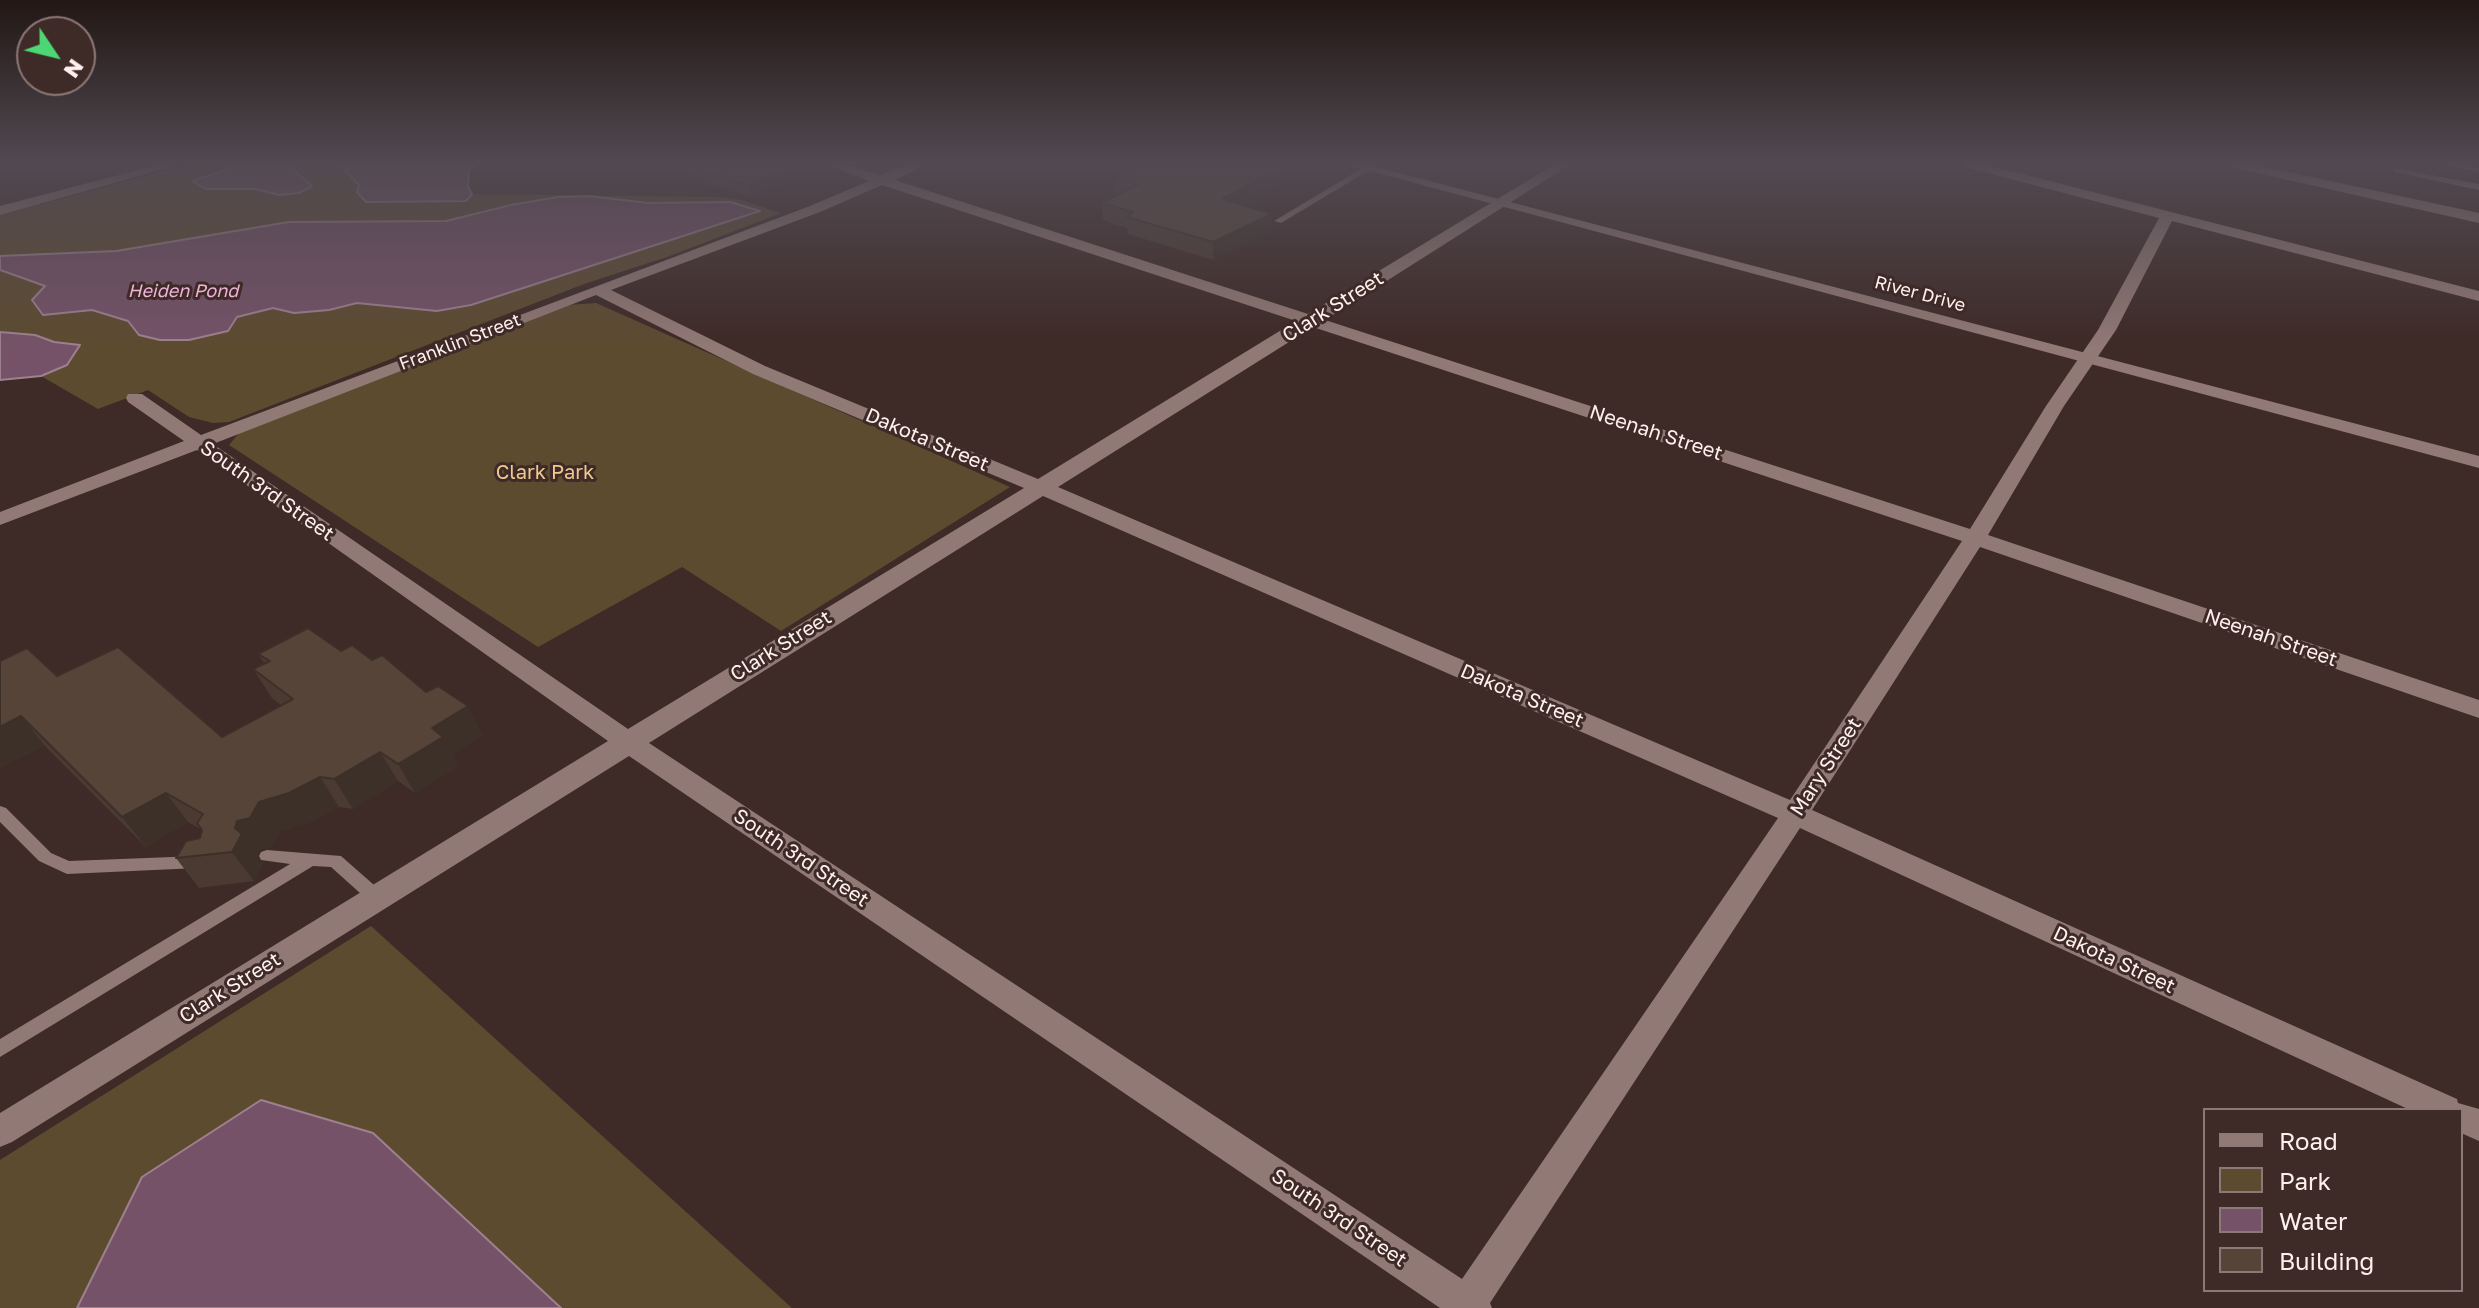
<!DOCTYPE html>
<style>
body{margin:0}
#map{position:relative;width:2479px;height:1308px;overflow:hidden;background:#3e2a27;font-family:"Golos Text",sans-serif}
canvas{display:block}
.legend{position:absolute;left:2203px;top:1108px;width:260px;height:184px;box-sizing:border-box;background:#3e2a27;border:2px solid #8b7977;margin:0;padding:10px 14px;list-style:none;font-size:24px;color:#fef0ee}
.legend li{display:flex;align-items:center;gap:16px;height:40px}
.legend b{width:40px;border:2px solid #8b7977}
.north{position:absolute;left:16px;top:16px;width:80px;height:80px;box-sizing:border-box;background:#3e2a27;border:2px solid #8b7977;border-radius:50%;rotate:125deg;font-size:22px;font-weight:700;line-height:32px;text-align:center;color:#fef0ee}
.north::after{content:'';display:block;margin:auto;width:28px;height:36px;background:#4ed675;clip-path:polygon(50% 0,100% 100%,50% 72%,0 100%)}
</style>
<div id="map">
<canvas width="2479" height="1308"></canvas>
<ul class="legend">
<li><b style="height:10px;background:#917975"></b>Road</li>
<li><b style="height:22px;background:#5d4b30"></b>Park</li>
<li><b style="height:22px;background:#755268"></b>Water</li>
<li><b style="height:22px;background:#564439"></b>Building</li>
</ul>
<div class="north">N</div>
</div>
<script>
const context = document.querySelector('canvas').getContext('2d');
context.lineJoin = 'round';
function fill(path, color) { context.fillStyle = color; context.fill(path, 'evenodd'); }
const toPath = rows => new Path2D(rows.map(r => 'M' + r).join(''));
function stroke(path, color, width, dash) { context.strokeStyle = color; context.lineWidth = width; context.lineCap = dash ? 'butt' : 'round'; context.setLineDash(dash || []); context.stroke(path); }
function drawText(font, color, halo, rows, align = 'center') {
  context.font = font + ' "Golos Text",sans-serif'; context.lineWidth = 6; context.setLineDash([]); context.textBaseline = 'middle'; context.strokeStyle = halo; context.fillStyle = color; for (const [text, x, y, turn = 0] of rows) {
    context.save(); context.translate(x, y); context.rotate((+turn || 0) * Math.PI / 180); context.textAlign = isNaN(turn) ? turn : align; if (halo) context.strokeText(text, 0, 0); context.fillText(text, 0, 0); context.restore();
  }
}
fill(toPath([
 [189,164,477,164,469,171,468,186,472,194,719,197,741,200,781,213,667,257,584,284,229,422,213,423,189,417,148,390,98,409,41,376,67,365,79,345,54,342,35,335,0,332,0,215],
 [596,303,1010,487,781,631,682,567,538,647,229,445,239,433,567,305],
 [371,926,792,1308,0,1308,0,1160]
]), '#5d4b30');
const water = toPath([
 [243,164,287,164,312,186,299,193,279,195,255,189,206,189,192,181,243,164],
 [333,164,477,164,469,171,468,186,472,194,466,201,366,202,357,192,359,185,340,165,333,164],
 [589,196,648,203,730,202,760,211,471,305,437,311,357,303,329,310,294,313,273,308,237,317,228,331,189,340,160,340,139,335,128,321,92,310,43,315,32,300,45,286,0,270,0,256,116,251,289,222,446,221,511,205,558,197,589,196],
 [0,332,35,335,54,342,80,345,67,365,41,376,0,380,0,332],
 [261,1100,373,1133,561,1308,77,1308,142,1177,261,1100]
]);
fill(water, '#755268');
stroke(water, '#9e8190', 2);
fill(toPath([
 [2442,164,2457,164,2479,168,2479,172,2442,164],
 [1366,166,1373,168,1281,223,1274,221,1366,166],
 [2394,168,2479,184,2479,190,2394,172,2394,168],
 [0,806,6,808,51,853,69,861,198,856,204,857,206,862,204,867,198,868,67,874,39,861,0,822,0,806],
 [267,850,341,856,382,892,384,897,382,902,376,904,370,902,331,867,313,866,0,1057,0,1039,290,864,261,860,259,856,261,852,267,850]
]), '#917975');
fill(toPath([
 [825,164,844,164,881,175,908,164,926,164,895,180,1308,314,1555,164,1571,164,1325,320,1970,529,2046,406,2098,330,2159,218,1965,167,1963,164,1984,164,2479,291,2479,301,2172,221,2116,330,2064,406,1988,535,2479,700,2479,718,1980,547,1812,810,2457,1099,2458,1103,2479,1109,2479,1141,2461,1133,2461,1110,2410,1110,1800,828,1490,1303,1492,1308,1440,1308,629,756,12,1142,0,1147,0,1113,608,741,197,450,0,525,0,512,184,441,128,402,126,398,128,394,142,394,201,435,810,206,869,181,825,164],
 [882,185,1296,321,1038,479,765,366,611,290,820,212,882,185],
 [596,295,753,374,1024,488,628,729,213,444,596,295],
 [1313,327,1962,541,1790,800,1058,487,1313,327],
 [1043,496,1778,818,1462,1279,649,743,1043,496]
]), '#917975');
fill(toPath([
 [161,164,182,164,0,215,0,206,161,164],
 [1344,164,1365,164,2479,456,2479,468,1344,164]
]), '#917975');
fill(toPath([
 [2228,164,2252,164,2479,213,2479,223,2235,168,2228,164]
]), '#917975');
fill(toPath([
 [666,164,782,164,793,178,752,197,712,185],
 [1141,164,1300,164,1300,174,1243,205,1272,214,1272,232,1213,260,1128,234,1127,228,1103,220,1102,203,1116,195,1115,195,1114,178],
 [341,651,372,660,426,692,483,735,453,754,459,766,415,793,398,781,353,809,339,807,309,823,280,831,272,847,258,851,257,855,263,863,254,881,199,888,176,858,200,838,202,830,188,822,146,847,45,746,0,768,0,661,57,676,222,737,281,705,272,698,253,669,264,663,258,654]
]), '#4a3a31');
fill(toPath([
 [1289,164,1300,164,1300,174,1222,217,1222,199],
 [791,167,793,178,752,197,749,186],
 [1272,214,1272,232,1213,260,1213,242],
 [468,706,483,735,453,754,459,766,415,793,398,764,432,728],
 [21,716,45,746,0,768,0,727],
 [380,752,398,781,353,809,334,779],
 [320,777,339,807,309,823,280,831,272,847,258,851,257,855,263,863,254,881,232,852,235,828,237,821,259,802],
 [166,793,188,822,146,847,122,817]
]), '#3c3028');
const building = toPath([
 [688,164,782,164,791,167,749,186,709,173,688,164],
 [1141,164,1289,164,1222,199,1272,214,1213,242,1127,217,1133,212,1102,203,1138,184,1114,178,1141,164],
 [308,628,341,651,352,645,372,660,382,655,426,692,438,686,468,706,432,728,443,737,398,764,380,752,334,779,320,777,289,793,259,802,250,818,237,821,235,828,242,834,232,852,176,858,186,841,200,838,202,830,197,823,203,814,166,793,122,817,21,716,0,727,0,661,27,648,57,676,118,647,222,737,293,699,253,669,270,661,258,654,308,628]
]);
fill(building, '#564439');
stroke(building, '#3c3028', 2);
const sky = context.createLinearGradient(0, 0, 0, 347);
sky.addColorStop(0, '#221715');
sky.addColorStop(0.47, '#524a52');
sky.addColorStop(1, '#524a5200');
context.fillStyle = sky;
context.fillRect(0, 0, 2479, 347);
drawText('italic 18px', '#f0b3d9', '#3e2a27', [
 ["Heiden Pond",183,291]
]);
drawText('18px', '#fef0ee', '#3e2a27', [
 ["River Drive",1920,294,15],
 ["Franklin Street",460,342,-21]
]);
drawText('20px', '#fef0ee', '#3e2a27', [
 ["Clark Street",1333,307,-32],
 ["Neenah Street",1656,433,18],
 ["Dakota Street",927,440,23],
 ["South 3rd Street",267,491,35],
 ["Neenah Street",2271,638,19],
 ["Clark Street",781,646,-32],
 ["Dakota Street",1522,696,23],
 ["Mary Street",1826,767,-57],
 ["South 3rd Street",801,858,34],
 ["Dakota Street",2114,960,25],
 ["Clark Street",230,988,-32],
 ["South 3rd Street",1339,1218,34]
]);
drawText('20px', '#efc88f', '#3e2a27', [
 ["Clark Park",545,473]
]);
</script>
